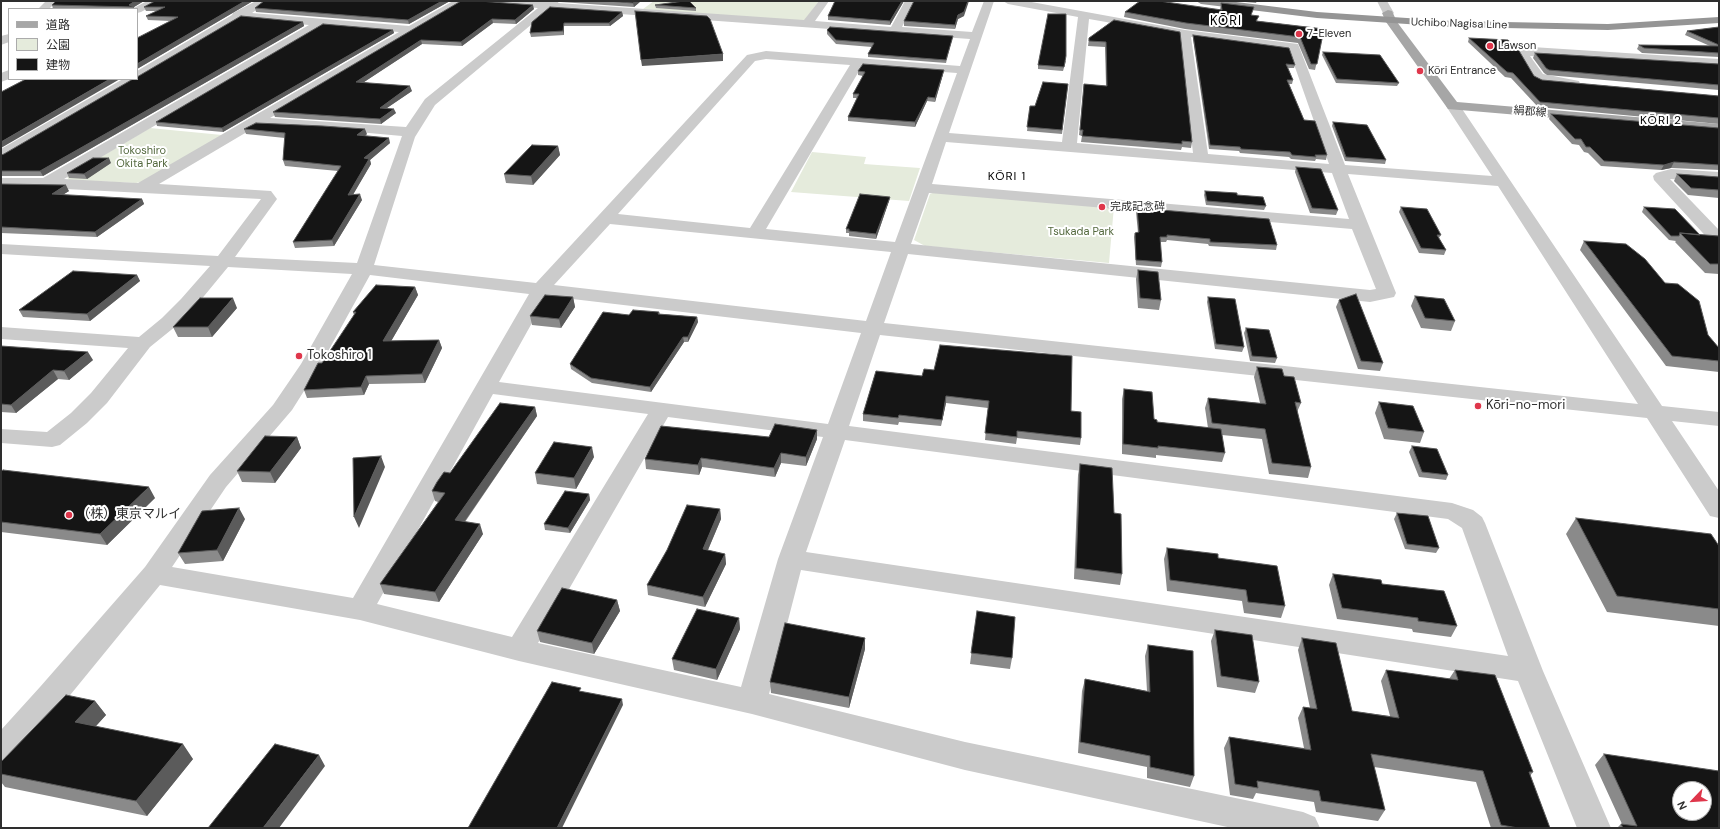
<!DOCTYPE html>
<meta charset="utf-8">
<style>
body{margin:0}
#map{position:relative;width:1720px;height:829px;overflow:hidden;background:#fff;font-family:"DM Sans","Noto Sans JP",sans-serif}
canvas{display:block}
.frame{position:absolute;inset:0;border:2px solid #2e2e2e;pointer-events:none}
.legend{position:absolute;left:8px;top:8px;width:130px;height:72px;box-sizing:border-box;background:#fff;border:1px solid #ababab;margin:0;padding:5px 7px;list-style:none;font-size:12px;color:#2e2e2e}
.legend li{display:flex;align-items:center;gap:8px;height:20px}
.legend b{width:20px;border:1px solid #ababab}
.north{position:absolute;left:1672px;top:781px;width:40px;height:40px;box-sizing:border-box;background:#fff;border:1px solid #ababab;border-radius:50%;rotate:245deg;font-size:11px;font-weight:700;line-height:16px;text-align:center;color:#2e2e2e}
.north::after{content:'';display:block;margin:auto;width:14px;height:18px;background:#df364b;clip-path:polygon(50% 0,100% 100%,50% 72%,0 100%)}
</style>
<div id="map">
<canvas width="1720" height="829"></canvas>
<div class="frame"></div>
<ul class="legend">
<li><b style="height:5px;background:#a6a6a6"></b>道路</li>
<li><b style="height:11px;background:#e5ebdc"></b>公園</li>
<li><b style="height:11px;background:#151515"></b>建物</li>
</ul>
<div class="north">N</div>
</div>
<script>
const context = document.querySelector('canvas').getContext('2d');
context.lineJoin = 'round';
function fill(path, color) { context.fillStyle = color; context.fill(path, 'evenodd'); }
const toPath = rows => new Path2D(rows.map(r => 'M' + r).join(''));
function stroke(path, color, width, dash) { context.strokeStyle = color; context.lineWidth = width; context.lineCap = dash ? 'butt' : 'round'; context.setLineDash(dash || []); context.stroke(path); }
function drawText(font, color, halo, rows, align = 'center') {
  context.font = font + ' "DM Sans","Noto Sans JP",sans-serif'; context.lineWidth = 4; context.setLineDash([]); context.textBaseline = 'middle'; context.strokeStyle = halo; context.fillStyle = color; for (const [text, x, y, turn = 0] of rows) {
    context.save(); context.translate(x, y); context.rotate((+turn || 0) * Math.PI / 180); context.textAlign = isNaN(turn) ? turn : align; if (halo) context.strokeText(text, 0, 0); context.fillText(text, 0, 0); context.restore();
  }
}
fill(toPath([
 [654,1,819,1,805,20,796,21,643,9],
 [150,128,222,135,146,181,136,183,69,180,67,177],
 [812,152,866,157,864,164,920,168,909,201,791,192],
 [935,192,1114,206,1109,263,925,246,914,240,930,194]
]), '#e5ebdc');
fill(toPath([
 [46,1,57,1,49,9,38,9,46,1],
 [147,1,161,1,141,12,137,13,137,9,132,9,147,1],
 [256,1,269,1,252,13,409,26,453,1,466,1,270,118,406,127,425,99,538,8,481,4,476,1,559,1,558,3,804,20,819,1,829,1,815,21,891,27,905,1,915,1,902,27,972,32,984,1,994,1,949,133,1062,142,1078,17,1008,4,1003,1,1026,1,1185,30,1298,44,1345,165,1492,176,1446,106,1448,103,1453,102,1458,103,1662,406,1719,412,1719,426,1672,421,1719,491,1719,518,1710,516,1647,418,880,335,849,426,1452,503,1473,510,1482,517,1485,523,1543,671,1611,828,1577,828,1518,681,801,570,769,694,965,742,1303,812,1315,817,1320,828,1232,828,965,770,752,714,519,661,360,620,160,585,62,705,12,761,1,765,1,730,40,687,145,567,210,475,273,405,301,364,352,274,228,267,195,307,176,326,150,347,107,403,87,423,60,445,52,447,1,443,1,429,47,432,71,413,91,393,128,348,1,339,1,327,139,337,162,318,181,299,210,266,1,254,1,244,218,256,261,199,46,188,1,188,1,178,43,178,309,25,242,19,6,158,1,159,1,149,123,79,137,79,137,71,232,15,233,13,256,1],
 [550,9,970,39,960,66,766,51,747,55,536,283,374,265,415,137,435,105,550,9],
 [1089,19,1180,35,1193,153,1077,143,1089,19],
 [324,26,399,32,138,183,64,179,324,26],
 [1191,37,1289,50,1329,164,1208,154,1191,37],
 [766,59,850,65,750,228,618,214,755,61,766,59],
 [862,66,957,73,895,242,766,229,862,66],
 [257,126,325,129,402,136,357,263,235,257,277,199,271,191,159,184,257,126],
 [946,142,1332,173,1349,219,932,184,946,142],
 [1348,174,1498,186,1638,404,884,323,908,254,1370,302,1394,297,1396,293,1348,174],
 [929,193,1352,229,1376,289,1370,290,911,244,929,193],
 [610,224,891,252,866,321,554,285,610,224],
 [370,275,529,294,353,598,172,567,226,487,292,410,321,364,370,275],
 [547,296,861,333,828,424,499,382,547,296],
 [493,394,648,414,512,637,377,604,493,394],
 [668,417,823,437,778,559,741,687,538,643,668,417],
 [845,440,1448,519,1462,528,1508,656,806,552,845,440],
 [1377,1,1387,1,1394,13,1392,15,1384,15,1377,1],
 [9,34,9,42,1,45,1,36,9,34],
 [1532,47,1719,59,1719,67,1530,56,1543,74,1579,81,1580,84,1579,87,1574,88,1556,86,1533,80,1517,54,1519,51,1532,47],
 [9,70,9,79,1,82,1,73,9,70],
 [1671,169,1719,172,1719,182,1670,179,1719,230,1719,245,1713,244,1654,180,1653,176,1656,173,1671,169]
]), '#cbcbcb');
fill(toPath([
 [1388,10,1392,11,1397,22,1457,102,1719,124,1719,132,1448,109,1386,22,1382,13,1388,10]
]), '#a6a6a6');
fill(toPath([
 [1196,1,1228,1,1317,12,1452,21,1608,24,1719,17,1719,23,1608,30,1452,27,1317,18,1201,4,1196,1]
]), '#959595');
fill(toPath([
 [56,1,144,1,134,7,135,9,53,9,52,5],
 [155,1,253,1,137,69,171,21,148,20,146,16,157,11,146,11,144,7],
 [450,1,409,24,256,12,255,8],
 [560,1,641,1,634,7,560,2],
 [904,1,890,25,828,20,828,16],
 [1235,1,1257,1,1256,3],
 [480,2,534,9,516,24,493,23,462,46,422,44,364,82,412,91,387,108,396,113,381,124,275,117,273,112],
 [1221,3,1254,7,1251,15,1258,21,1324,29,1315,70,1309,69,1298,43,1185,29,1124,17,1125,12,1220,10],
 [655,5,696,8,696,11,656,8],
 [622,12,623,16,610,26,564,26,564,35,531,37,530,33,532,22],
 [964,16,958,19,955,29,904,26,904,21],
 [1114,20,1192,142,1191,148,1182,147,1181,150,1081,142,1082,136,1079,135,1084,84,1106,86,1105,47,1088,46,1089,38],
 [303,22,304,26,43,176,1,176,1,155,4,154],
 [1719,27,1719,57,1642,53,1637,49,1639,45,1710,46,1685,35,1687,31],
 [393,30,394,33,223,132,157,126,156,122],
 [827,30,952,39,946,63,868,57,868,54,872,47,836,44,827,34],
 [1193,35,1295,65,1294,68,1288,68,1293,80,1292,84,1289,84,1304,120,1327,155,1326,160,1316,159,1315,161,1291,159,1289,157,1240,153,1239,151,1209,149,1193,39],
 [1469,38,1534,76,1542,80,1719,96,1719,124,1538,107,1511,78,1505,77,1468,42],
 [1323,52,1399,83,1397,86,1336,83,1322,55],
 [1535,53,1719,64,1719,90,1547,75,1544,73,1533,58],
 [1066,61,1063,71,1038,69,1038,65],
 [858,71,943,74,935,102,927,101,915,127,848,121,848,117,857,98,853,98,853,94,863,76,858,75],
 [1068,84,1062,134,1027,131,1030,106,1035,106],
 [1551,114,1719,128,1719,170,1671,168,1661,170,1601,166,1588,153,1584,152,1579,145,1572,144,1549,119],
 [1333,122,1386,160,1385,164,1345,161,1332,126],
 [244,129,367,134,365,136,390,143,370,160,371,164,353,194,362,200,334,246,295,248,293,242,338,171,285,166,283,160,285,138,246,134],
 [558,146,560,155,533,185,506,183,504,174],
 [111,163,87,179,69,178,67,173],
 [1296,167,1338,210,1336,215,1310,213,1295,172],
 [1677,174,1719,177,1719,198,1688,195,1674,181],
 [1,184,69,191,62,195,142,199,144,204,97,237,1,233],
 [1205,191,1237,195,1266,206,1264,210,1206,205,1204,195],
 [890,197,889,201,876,239,849,236,849,233,846,233,846,229],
 [1401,207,1441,235,1439,238,1446,250,1444,255,1419,253,1399,212],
 [1644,207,1700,235,1719,236,1719,274,1705,273,1675,242,1676,241,1669,240,1642,212],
 [1137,208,1277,245,1276,250,1209,246,1208,244,1167,240,1166,242,1160,242,1162,262,1161,267,1136,265,1134,237,1135,233,1138,233,1136,212],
 [1584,241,1719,348,1719,372,1666,366,1580,250],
 [1138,270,1161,300,1159,310,1138,308,1136,279],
 [137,275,140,281,90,321,23,317,19,310],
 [415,287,418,295,391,341,439,340,442,348,425,383,369,384,364,395,307,398,304,390,354,315,353,312],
 [1415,296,1455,321,1451,331,1421,328,1411,306],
 [573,297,575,307,561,328,532,325,530,316],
 [1208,297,1244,347,1242,352,1215,349,1207,302],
 [1339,300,1383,363,1380,371,1358,369,1336,307],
 [237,308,212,337,178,337,173,327],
 [659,312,660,314,697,317,698,322,688,342,684,342,651,392,592,383,571,369,570,364,629,315],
 [1246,328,1277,358,1275,363,1250,361,1244,333],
 [1,346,93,360,69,380,58,379,16,413,1,412],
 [1257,367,1284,376,1301,403,1297,412,1311,467,1308,478,1269,474,1262,439,1222,435,1225,453,1222,462,1156,455,1156,458,1122,454,1122,399,1124,389,1157,422,1208,428,1205,408,1208,398,1260,403,1254,377],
 [876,371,1071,411,1081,438,1080,445,1017,438,1016,444,985,440,988,408,946,403,941,426,899,422,898,425,863,421,863,414],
 [1379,402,1424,432,1420,443,1384,439,1375,413],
 [535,407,537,416,465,522,483,534,439,602,384,594,380,584,438,502,435,501,432,491,450,473],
 [817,430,817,439,806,466,781,463,775,477,702,467,699,475,646,469,645,459,769,437],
 [297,437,301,448,275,483,242,482,237,471],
 [1412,446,1448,475,1446,480,1419,477,1409,452],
 [594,457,576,489,537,484,535,473],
 [1080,464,1114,513,1122,574,1120,585,1074,579,1078,475],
 [1,472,155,498,107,545,1,532],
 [589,494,590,500,570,533,545,530,544,524],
 [720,509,721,519,708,550,725,554,726,564,705,607,648,595,647,585],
 [1397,513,1439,548,1436,553,1405,549,1394,519],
 [1576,518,1719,546,1719,626,1607,612,1566,534],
 [245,519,223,561,185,564,178,553],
 [1167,548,1218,558,1285,606,1281,618,1244,613,1242,601,1167,591,1164,559],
 [1333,574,1382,584,1457,626,1451,637,1413,632,1412,629,1337,619,1329,585],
 [617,600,620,611,594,654,540,642,537,631],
 [977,611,1012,658,1010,669,970,664],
 [739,618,740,629,717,680,674,670,672,659],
 [1215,630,1259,682,1255,693,1217,687,1211,641],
 [865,638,865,649,849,708,771,693,770,682],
 [1302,638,1352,711,1390,716,1381,681,1386,670,1449,679,1455,670,1533,772,1530,776,1550,828,1491,828,1476,782,1374,767,1385,810,1378,821,1316,812,1314,802,1256,793,1253,799,1230,795,1224,748,1229,737,1304,748,1298,718,1303,707,1310,708,1298,650],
 [1148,645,1194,776,1190,787,1147,778,1147,767,1078,753,1082,691,1085,679,1147,691,1145,656],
 [95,701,106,715,96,726,193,759,147,816,5,787,1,782,1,762],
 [1604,754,1719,828,1617,828,1621,824,1622,824,1595,765]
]), '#8a8a8a');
fill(toPath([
 [135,1,144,1,134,7,129,5],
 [245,1,253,1,137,69,137,64],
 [442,1,450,1,409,24,408,20],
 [636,1,641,1,634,7,633,3],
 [902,1,904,1,890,25,890,21],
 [968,1,969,1,964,16,958,19,955,29,955,25,958,15],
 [533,5,534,9,516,24,515,20],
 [622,12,623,16,610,26,609,23],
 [492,19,493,23,462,46,461,42],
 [303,22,304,26,43,176,40,171],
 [564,23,564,35,563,31],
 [393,30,394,33,223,132,222,128],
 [421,40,422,44,358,86,356,82],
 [723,54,723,61,642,66,641,60],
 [944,70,943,74,935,102,935,98],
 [110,79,120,79,1,148,1,142],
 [410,86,412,91,381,112,380,108],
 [928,97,927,101,915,127,915,122],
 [394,109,396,113,381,124,380,119],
 [365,129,367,134,359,140,357,135],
 [389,138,390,143,370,160,371,164,350,200,348,195,364,158],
 [558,146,560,155,533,185,531,176],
 [109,158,111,163,87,179,84,174],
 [1674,162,1671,168,1661,170,1664,165],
 [66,185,69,191,55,200,52,194],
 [360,194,362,200,334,246,332,240],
 [890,197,889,201,876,239,876,234],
 [142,199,144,204,97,237,95,232],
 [137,275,140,281,90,321,87,314],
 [415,287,418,295,386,350,383,341],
 [573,297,575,307,561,328,559,319],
 [233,298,237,308,212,337,208,327],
 [697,317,698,322,688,342,688,337],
 [683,337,684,342,651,392,650,387],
 [439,340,442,348,425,383,422,374],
 [88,352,93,360,69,380,64,371],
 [53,370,58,379,16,413,11,405],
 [366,376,369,384,364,395,361,387],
 [946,396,946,403,941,426],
 [535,407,537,416,458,531,455,520],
 [817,430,817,439,806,466,806,457],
 [297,437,301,448,275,483,270,472],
 [592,447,594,457,576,489,574,478],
 [781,453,781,463,775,477,774,468],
 [381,456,385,467,359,528,354,517],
 [701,458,702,467,699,475,698,465],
 [149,487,155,498,107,545,100,534],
 [589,494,590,500,570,533,568,528],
 [239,508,245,519,223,561,217,550],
 [720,509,721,519,704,559,703,549],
 [480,524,483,534,439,602,435,592],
 [725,554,726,564,705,607,703,597],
 [617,600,620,611,594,654,592,643],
 [739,618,740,629,717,680,716,669],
 [865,638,865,649,849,708,849,697],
 [622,699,623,705,562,828,557,828],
 [95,701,106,715,86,737,75,722],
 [183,744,193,759,147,816,136,801],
 [319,755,325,766,279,828,263,828]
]), '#5b5b5b');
const building = toPath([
 [56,1,135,1,129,5,134,7,52,5,56,1],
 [155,1,245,1,137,64,137,38,178,17,146,16,165,7,144,7,155,1],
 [264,1,442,1,408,20,255,8,264,1],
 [461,1,479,1,533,5,515,20,492,19,461,42,421,40,356,82,410,86,380,108,394,109,380,119,273,112,461,1],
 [607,1,636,1,633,3,607,1],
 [684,1,689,1,696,8,655,5,684,1],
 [835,1,902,1,890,21,828,16,835,1],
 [914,1,968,1,964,12,958,15,955,25,904,21,914,1],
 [1140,1,1159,1,1222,10,1221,3,1254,7,1251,15,1259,16,1256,21,1324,29,1317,64,1311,64,1300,37,1186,23,1125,12,1140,1],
 [550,7,622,12,609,23,564,23,563,31,530,33,532,22,550,7],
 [635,11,707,16,710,19,723,54,641,60,635,11],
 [1048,14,1066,14,1066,56,1064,67,1038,65,1048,14],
 [241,16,303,22,40,171,1,171,1,155,4,154,133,79,137,79,137,77,241,16],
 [1114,20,1180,32,1192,142,1182,141,1182,144,1082,136,1083,130,1080,130,1084,84,1107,86,1106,42,1089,41,1089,38,1114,20],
 [323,24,393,30,222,128,156,122,323,24],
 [830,27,953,36,946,60,868,54,874,43,836,40,827,30,830,27],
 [1719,27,1719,45,1687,31,1719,27],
 [1193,35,1289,48,1295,65,1286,64,1293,80,1287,80,1304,120,1315,121,1327,155,1315,155,1316,157,1292,155,1290,152,1241,149,1240,147,1210,145,1193,35],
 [1469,38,1508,40,1518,49,1534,76,1542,80,1719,96,1719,118,1540,102,1513,73,1507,72,1469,38],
 [1639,45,1719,46,1719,53,1644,48,1639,45],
 [1323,52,1380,55,1399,83,1337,79,1323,52],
 [1535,53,1719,64,1719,85,1549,70,1546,68,1535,53],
 [863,64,944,70,935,98,928,97,915,122,848,117,859,94,853,94,865,72,858,71,863,64],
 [26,79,110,79,1,142,1,92,26,79],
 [1043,82,1068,84,1062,130,1027,127,1030,106,1035,106,1043,82],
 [1551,114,1719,128,1719,165,1674,162,1664,165,1604,161,1590,147,1586,147,1581,139,1575,139,1551,114],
 [1333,122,1367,125,1386,160,1346,157,1333,122],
 [256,123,323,126,365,129,357,135,389,138,364,158,369,159,348,195,360,194,332,240,293,242,341,166,283,160,285,133,244,129,256,123],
 [532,145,558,146,531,176,504,174,532,145],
 [93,158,109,158,84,174,67,173,93,158],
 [1296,167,1321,169,1338,210,1312,208,1296,167],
 [1677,174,1719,177,1719,190,1691,188,1677,174],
 [1,184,66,185,52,194,142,199,95,232,1,227,1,184],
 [1205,191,1237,193,1237,195,1263,197,1266,206,1207,201,1205,191],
 [860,194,890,197,876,234,849,231,849,229,846,229,860,194],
 [1401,207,1427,209,1441,235,1437,235,1446,250,1421,248,1401,207],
 [1644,207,1675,209,1700,235,1680,233,1679,236,1671,236,1644,207],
 [1137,208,1269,219,1277,245,1210,242,1210,239,1167,235,1167,237,1160,237,1162,262,1136,260,1135,233,1139,232,1137,208],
 [1680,233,1719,236,1719,264,1710,264,1680,233],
 [1584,241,1626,244,1645,259,1665,283,1678,284,1699,301,1708,335,1719,348,1719,361,1672,356,1584,241],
 [1138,270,1158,272,1161,300,1140,298,1138,270],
 [73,271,137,275,87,314,19,310,73,271],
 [376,285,415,287,383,341,439,340,422,374,366,376,361,387,304,390,318,363,322,363,356,312,353,312,376,285],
 [1356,294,1383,363,1361,361,1339,300,1356,294],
 [545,295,573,297,559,319,530,316,545,295],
 [1415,296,1444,299,1455,321,1425,318,1415,296],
 [1208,297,1235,299,1244,347,1216,344,1208,297],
 [200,298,233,298,208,327,173,327,200,298],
 [633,310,659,312,658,314,697,317,688,337,683,337,650,387,591,378,570,364,603,312,629,315,633,310],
 [1246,328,1269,330,1277,358,1252,356,1246,328],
 [940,345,1072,356,1071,411,1081,412,1081,438,1017,431,1017,437,985,433,989,401,946,396,942,420,899,415,898,418,863,414,876,371,922,376,924,369,934,370,940,345],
 [1,346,88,352,64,371,53,370,11,405,1,404,1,346],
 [1257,367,1282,369,1284,376,1294,377,1301,403,1295,402,1311,467,1272,463,1265,429,1212,423,1208,398,1266,404,1257,367],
 [1124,389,1152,392,1154,419,1157,420,1157,422,1221,429,1225,453,1158,446,1158,448,1123,444,1124,389],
 [1379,402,1413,406,1424,432,1388,428,1379,402],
 [500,403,535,407,455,520,480,524,435,592,380,584,445,493,432,491,437,482,444,472,450,473,500,403],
 [775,424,817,430,806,457,781,453,774,468,701,458,698,465,645,459,661,426,769,437,775,424],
 [265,436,297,437,270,472,237,471,265,436],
 [554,442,592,447,574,478,535,473,554,442],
 [1412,446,1437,449,1448,475,1422,472,1412,446],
 [381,456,354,517,353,458,381,456],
 [1080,464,1112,468,1114,513,1121,514,1122,574,1076,568,1080,464],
 [3,470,149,487,100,534,1,522,1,472,3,470],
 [565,491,589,494,568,528,544,524,565,491],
 [687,505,720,509,703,549,725,554,703,597,647,585,667,550,687,505],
 [239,508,217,550,178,553,202,511,239,508],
 [1397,513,1428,516,1439,548,1407,544,1397,513],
 [1576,518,1711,534,1719,546,1719,609,1617,596,1576,518],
 [1167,548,1218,554,1218,558,1277,566,1285,606,1248,602,1246,590,1170,580,1167,548],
 [1333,574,1381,580,1382,584,1444,591,1457,626,1418,621,1418,618,1342,608,1333,574],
 [562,588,617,600,592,643,537,631,562,588],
 [697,609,739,618,716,669,672,659,697,609],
 [977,611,1015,617,1012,658,971,653,977,611],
 [785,623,865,638,849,697,770,682,785,623],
 [1215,630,1252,635,1259,682,1221,676,1215,630],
 [1302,638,1336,643,1352,711,1399,718,1386,670,1458,680,1455,670,1495,675,1533,772,1529,772,1550,828,1518,828,1501,825,1483,771,1371,754,1385,810,1321,801,1319,791,1257,781,1258,788,1235,784,1229,737,1311,750,1303,707,1317,709,1302,638],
 [1148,645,1193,651,1194,776,1150,767,1150,756,1080,742,1085,679,1150,692,1148,645],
 [552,682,581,688,579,691,622,699,557,828,468,828,552,682],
 [66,695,95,701,75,722,183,744,136,801,1,774,1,762,66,695],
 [275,744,319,755,263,828,208,828,275,744],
 [1604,754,1719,771,1719,828,1623,828,1621,824,1637,826,1604,754],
 [1680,789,1704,789,1704,813,1680,813,1680,789]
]);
fill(building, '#151515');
stroke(building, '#5b5b5b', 1);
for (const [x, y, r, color] of [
 [1299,34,4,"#df364b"],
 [1490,46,4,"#df364b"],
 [1420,71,4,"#df364b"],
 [1102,207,4,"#df364b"],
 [299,356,4,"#df364b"],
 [1478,406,4,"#df364b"],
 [69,515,4,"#df364b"]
]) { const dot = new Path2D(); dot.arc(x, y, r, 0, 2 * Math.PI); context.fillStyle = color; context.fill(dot); stroke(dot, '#fff', 1.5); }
drawText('11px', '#2e2e2e', '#fff', [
 ["Uchibo Nagisa Line",1459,24,2],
 ["絹郡線",1530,112,5]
]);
drawText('11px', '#2e2e2e', '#fff', [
 ["7-Eleven",1307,34],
 ["Lawson",1498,46],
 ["Kōri Entrance",1428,71],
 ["完成記念碑",1110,207]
], 'left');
drawText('11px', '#53683d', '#fff', [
 ["Tokoshiro",142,151],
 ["Okita Park",142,164],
 ["Tsukada Park",1081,232]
]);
context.letterSpacing = '1px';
drawText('12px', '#000', '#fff', [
 ["KŌRI 2",1661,121],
 ["KŌRI 1",1007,177]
]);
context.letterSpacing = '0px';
context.letterSpacing = '1px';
drawText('13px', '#000', '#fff', [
 ["KŌRI",1226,22]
]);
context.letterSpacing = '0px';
drawText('13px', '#2e2e2e', '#fff', [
 ["Tokoshiro 1",307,356],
 ["Kōri-no-mori",1486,406],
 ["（株）東京マルイ",77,515]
], 'left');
</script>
